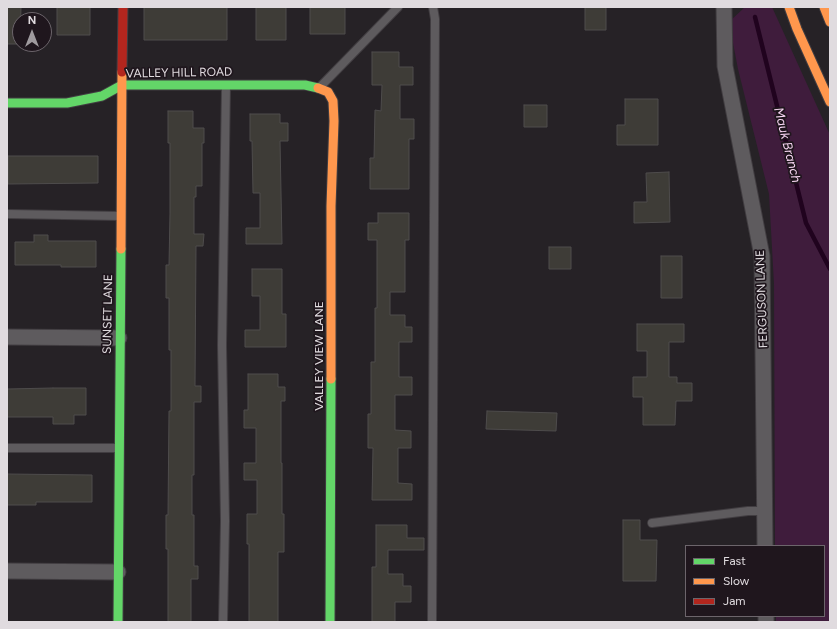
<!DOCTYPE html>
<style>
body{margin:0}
#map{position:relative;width:837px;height:629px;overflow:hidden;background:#262226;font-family:Figtree,sans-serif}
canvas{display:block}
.frame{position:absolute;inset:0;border:8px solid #e0dbdf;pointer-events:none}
.legend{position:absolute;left:685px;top:545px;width:140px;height:72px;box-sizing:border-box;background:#1f161d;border:1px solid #6c656b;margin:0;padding:5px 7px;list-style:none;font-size:12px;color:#e0dbdf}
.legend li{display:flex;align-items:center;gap:8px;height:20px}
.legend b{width:20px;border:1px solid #6c656b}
.north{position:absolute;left:12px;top:12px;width:40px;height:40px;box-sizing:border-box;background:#1f161d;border:1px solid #6c656b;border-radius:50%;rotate:0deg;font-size:11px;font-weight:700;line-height:16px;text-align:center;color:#e0dbdf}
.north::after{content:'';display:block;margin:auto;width:14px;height:18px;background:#9f9a9e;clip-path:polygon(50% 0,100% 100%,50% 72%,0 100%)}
</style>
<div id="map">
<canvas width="837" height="629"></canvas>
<div class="frame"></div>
<ul class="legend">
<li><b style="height:5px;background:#63d668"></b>Fast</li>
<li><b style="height:5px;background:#ff974d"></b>Slow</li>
<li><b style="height:5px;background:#b3261e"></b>Jam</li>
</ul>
<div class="north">N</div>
</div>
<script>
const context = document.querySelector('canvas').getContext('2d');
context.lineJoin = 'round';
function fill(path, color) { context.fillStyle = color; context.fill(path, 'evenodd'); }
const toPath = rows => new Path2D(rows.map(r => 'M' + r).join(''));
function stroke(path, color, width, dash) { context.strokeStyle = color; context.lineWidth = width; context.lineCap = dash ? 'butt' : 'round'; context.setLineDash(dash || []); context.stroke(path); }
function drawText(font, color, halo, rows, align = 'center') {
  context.font = font + ' Figtree,sans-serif'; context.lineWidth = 3.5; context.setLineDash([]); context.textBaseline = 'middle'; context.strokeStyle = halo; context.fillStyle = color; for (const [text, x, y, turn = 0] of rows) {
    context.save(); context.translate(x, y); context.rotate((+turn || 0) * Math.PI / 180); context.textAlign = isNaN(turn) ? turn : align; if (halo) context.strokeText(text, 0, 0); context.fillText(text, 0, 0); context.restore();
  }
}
fill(toPath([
 [745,7,772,7,830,135,830,622,776,622,776,616,824,616,824,546,775,546,774,284,769,194,738,69,729,22]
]), '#3f1c3c');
stroke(toPath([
 [755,17,806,223,830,269]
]), '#20031e', 4.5);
const building = toPath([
 [7,7,21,7,20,44,7,44,7,7],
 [57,7,90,7,90,35,57,35,57,7],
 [144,7,227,7,227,40,144,40,144,7],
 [256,7,286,7,286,40,256,40,256,7],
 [310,7,345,7,345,34,310,34,310,7],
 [585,7,606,7,606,30,585,30,585,7],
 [372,52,399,52,399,67,413,67,413,85,400,85,400,119,414,119,414,139,409,139,409,189,370,189,370,158,374,158,375,110,381,111,382,85,372,85,372,52],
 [625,99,658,99,658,145,617,145,617,125,625,125,625,99],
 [524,105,547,105,547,127,524,127,524,105],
 [168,111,193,111,193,128,204,128,204,143,202,143,202,186,196,186,196,197,194,197,194,234,204,234,203,246,196,246,195,386,201,386,201,402,194,402,194,475,192,475,192,515,194,515,194,566,198,566,198,579,191,579,191,622,168,622,168,549,166,549,166,515,168,515,169,411,171,411,171,350,169,350,169,298,166,298,166,265,169,265,170,213,170,143,168,143,168,111],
 [250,114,280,114,280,123,288,123,288,141,280,141,282,244,246,244,246,228,260,228,260,193,253,193,252,141,250,141,250,114],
 [8,156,98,156,98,183,8,184,8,156],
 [669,172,670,222,634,223,634,202,647,202,646,173,669,172],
 [378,213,409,213,409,240,405,240,405,292,390,292,390,315,405,315,405,327,412,327,412,342,399,342,399,377,412,377,412,395,395,395,395,430,411,431,411,448,398,448,398,483,412,484,412,500,372,500,373,448,368,448,368,414,371,414,371,362,375,362,375,308,377,308,377,240,368,240,368,223,378,223,378,213],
 [34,235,48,235,48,241,96,241,96,267,61,267,61,265,15,265,15,242,34,242,34,235],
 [549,247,571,247,571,269,549,269,549,247],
 [661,256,682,256,682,298,661,298,661,256],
 [252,269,282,269,282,314,286,314,286,347,245,347,245,330,260,330,260,296,252,296,252,269],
 [637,324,684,324,684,342,669,342,669,377,677,377,677,383,692,383,692,401,676,401,675,425,643,425,643,397,633,397,633,377,647,377,647,351,637,351,637,324],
 [248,374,278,374,278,387,285,387,285,401,281,401,281,463,282,463,282,514,284,514,284,552,278,552,278,622,249,622,249,544,247,544,247,514,257,514,257,480,244,480,244,463,256,463,256,428,244,428,244,410,248,410,248,374],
 [53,388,86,388,86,415,74,415,74,424,53,424,53,417,7,417,7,389,53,388],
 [487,411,557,413,556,431,486,429,487,411],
 [7,474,92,475,92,502,36,502,36,505,7,505,7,474],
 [623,520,640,520,640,540,657,540,656,581,623,581,623,520],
 [376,525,407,525,407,538,424,538,424,550,388,550,388,574,403,574,403,586,411,586,411,602,395,602,395,622,372,622,372,567,376,567,376,525]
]);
fill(building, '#3e3c37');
stroke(building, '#4e4c4c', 1);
const lane = toPath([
 [320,87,398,7],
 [7,214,120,216],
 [7,448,118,448],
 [652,523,748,511,765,511],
 [223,622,225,521,222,345,226,85],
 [432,622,435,19,433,7]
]);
const street = toPath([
 [724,7,725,66,762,256,765,546],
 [7,337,119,338],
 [7,571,118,572],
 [766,616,766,622]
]);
const fast = toPath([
 [7,103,67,103,102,96,122,85,305,85,318,88],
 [118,622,121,249],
 [330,622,331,379]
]);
const slow = toPath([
 [789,7,797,29,830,102],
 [824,7,830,22],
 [318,88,328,92,333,101,334,121,331,206,331,379],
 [121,249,122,72]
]);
const jam = toPath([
 [122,72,123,7]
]);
stroke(lane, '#413d41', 10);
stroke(street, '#413d41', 17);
stroke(fast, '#413d41', 11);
stroke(slow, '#413d41', 11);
stroke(jam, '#413d41', 11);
stroke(lane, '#5e5b5e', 8);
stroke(street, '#5e5b5e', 15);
stroke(fast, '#63d668', 9);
stroke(slow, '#ff974d', 9);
stroke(jam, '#b3261e', 9);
drawText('12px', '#e0dbdf', '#1f161d', [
 ["VALLEY HILL ROAD",179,73,-1],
 ["FERGUSON LANE",762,299,-92],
 ["SUNSET LANE",108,314,-89],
 ["VALLEY VIEW LANE",319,356,-90]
]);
drawText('italic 13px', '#f7d5f2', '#1f161d', [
 ["Mauk Branch",787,145,76]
]);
</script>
